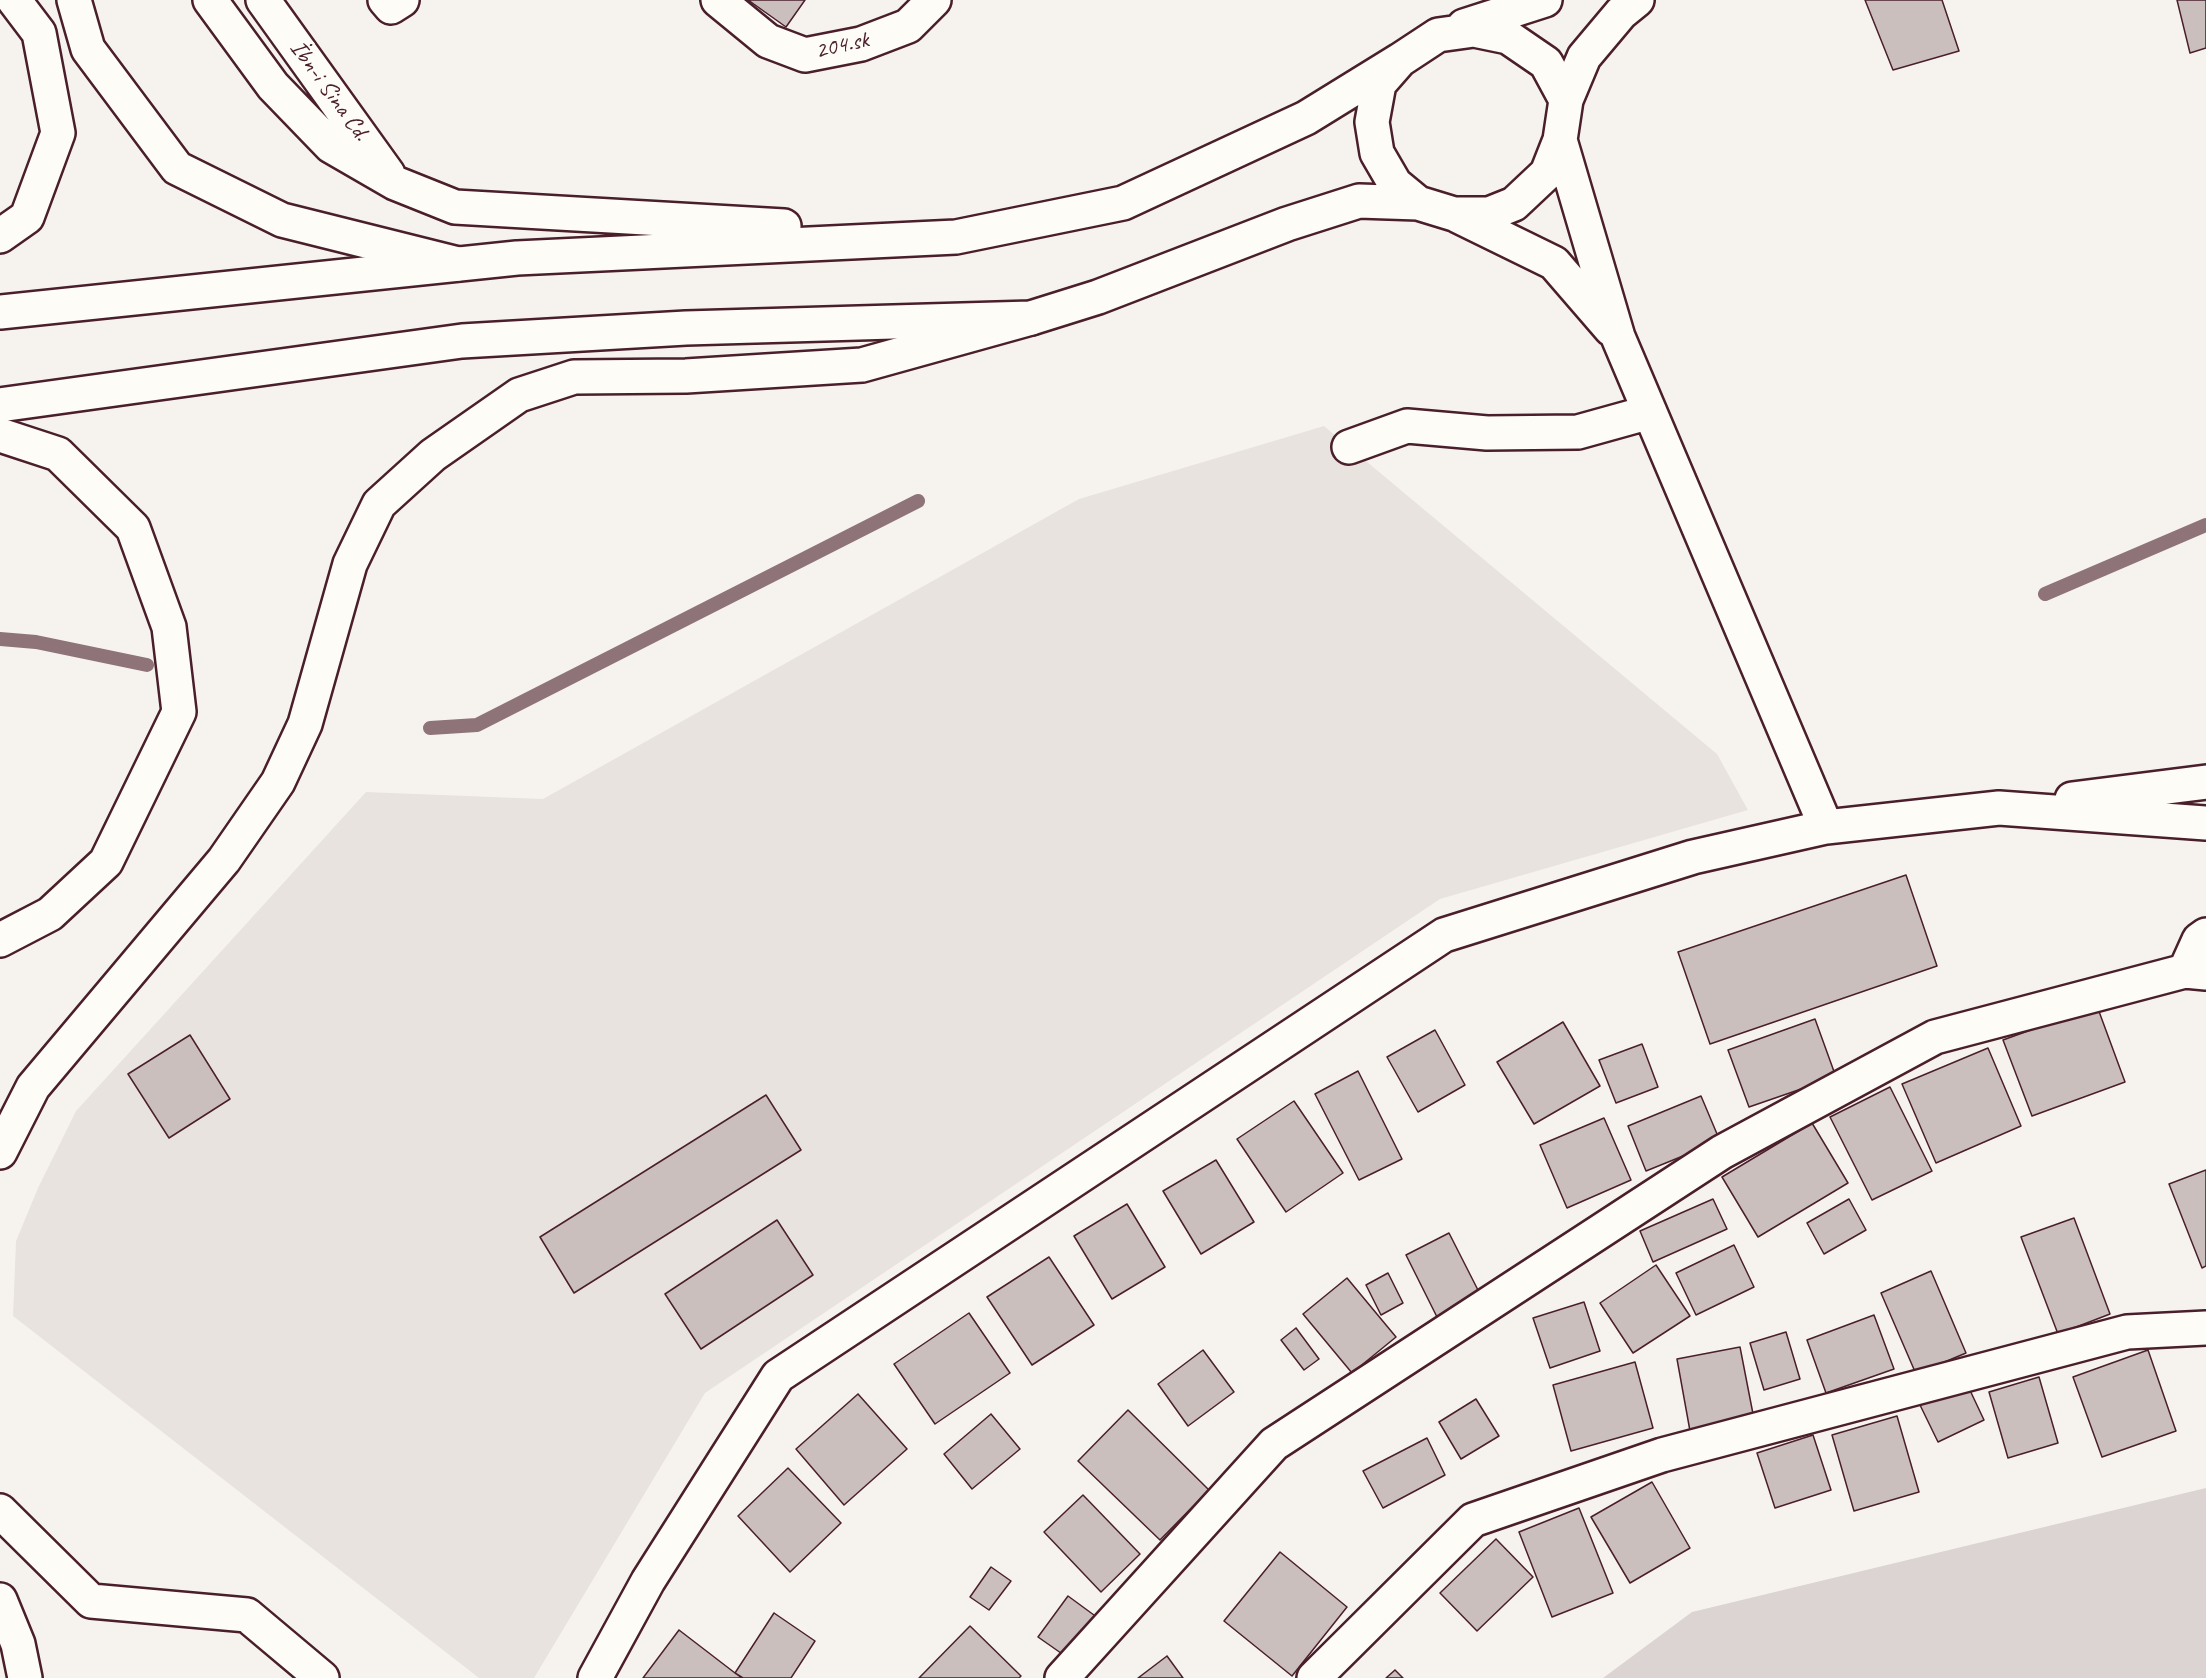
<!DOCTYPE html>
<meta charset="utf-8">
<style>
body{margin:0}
canvas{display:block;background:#f6f3ef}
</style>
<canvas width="2206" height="1678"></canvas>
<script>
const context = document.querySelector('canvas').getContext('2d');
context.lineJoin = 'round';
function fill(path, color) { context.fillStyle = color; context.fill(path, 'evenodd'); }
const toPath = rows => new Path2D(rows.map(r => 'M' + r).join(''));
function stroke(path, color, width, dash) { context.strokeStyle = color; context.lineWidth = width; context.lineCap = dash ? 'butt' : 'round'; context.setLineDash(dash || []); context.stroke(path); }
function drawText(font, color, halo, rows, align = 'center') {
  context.font = font + ' Caveat,sans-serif'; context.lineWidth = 5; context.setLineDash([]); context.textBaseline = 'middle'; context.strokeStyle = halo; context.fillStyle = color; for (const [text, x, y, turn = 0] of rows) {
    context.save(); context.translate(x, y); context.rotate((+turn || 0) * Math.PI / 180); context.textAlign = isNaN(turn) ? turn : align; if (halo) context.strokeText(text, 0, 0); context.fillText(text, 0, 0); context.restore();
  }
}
fill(toPath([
 [1324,426,1717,754,1748,810,1440,899,705,1393,534,1678,479,1678,13,1316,16,1241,38,1188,76,1111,366,792,543,799,1079,499]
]), '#e9e3e0');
fill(toPath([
 [2206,1488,2206,1678,1603,1678,1692,1612]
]), '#dcd4d2');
stroke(toPath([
 [2045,594,2206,525],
 [0,639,36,642,147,665],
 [430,728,477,725,918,501]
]), '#8e7378', 14);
const building = toPath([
 [748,0,805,0,786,27,748,0],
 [1865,0,1942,0,1959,51,1893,70,1865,0],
 [2177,0,2206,0,2206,48,2190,53,2177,0],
 [1906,875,1937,966,1710,1044,1678,952,1906,875],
 [2097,1006,2125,1082,2032,1116,2003,1040,2097,1006],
 [1815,1019,1836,1077,1749,1107,1728,1050,1815,1019],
 [1563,1022,1600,1086,1534,1124,1497,1062,1563,1022],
 [1435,1030,1465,1085,1418,1112,1387,1057,1435,1030],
 [190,1035,230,1099,169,1138,128,1074,190,1035],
 [1642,1044,1658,1087,1616,1103,1599,1060,1642,1044],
 [1988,1048,2021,1126,1936,1163,1902,1084,1988,1048],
 [1358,1071,1402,1159,1359,1180,1315,1094,1358,1071],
 [1890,1087,1932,1171,1872,1200,1830,1117,1890,1087],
 [766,1095,801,1150,574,1293,540,1237,766,1095],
 [1701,1096,1720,1141,1646,1171,1628,1126,1701,1096],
 [1294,1101,1343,1173,1286,1212,1237,1139,1294,1101],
 [1604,1118,1631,1180,1567,1208,1540,1145,1604,1118],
 [1812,1123,1848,1183,1758,1237,1722,1177,1812,1123],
 [1216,1160,1254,1222,1201,1254,1163,1191,1216,1160],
 [2206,1170,2206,1266,2202,1268,2169,1184,2206,1170],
 [1713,1199,1727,1229,1653,1262,1640,1231,1713,1199],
 [1849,1199,1866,1230,1824,1254,1807,1223,1849,1199],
 [1127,1204,1165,1267,1112,1299,1074,1236,1127,1204],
 [2074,1218,2110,1314,2058,1334,2021,1237,2074,1218],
 [777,1220,813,1275,701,1349,665,1294,777,1220],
 [1449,1233,1481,1296,1437,1317,1406,1255,1449,1233],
 [1734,1245,1754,1287,1696,1315,1676,1273,1734,1245],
 [1049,1257,1094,1325,1032,1365,987,1297,1049,1257],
 [1656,1265,1690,1316,1633,1353,1600,1303,1656,1265],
 [1931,1271,1966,1353,1916,1374,1881,1293,1931,1271],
 [1388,1273,1403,1303,1381,1315,1366,1285,1388,1273],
 [1347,1278,1396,1337,1352,1373,1303,1314,1347,1278],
 [1584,1302,1600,1351,1550,1368,1533,1318,1584,1302],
 [969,1313,1010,1373,935,1424,894,1364,969,1313],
 [1874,1315,1894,1369,1826,1393,1807,1340,1874,1315],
 [1296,1328,1319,1359,1304,1370,1281,1340,1296,1328],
 [1786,1332,1800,1379,1764,1390,1750,1343,1786,1332],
 [1740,1347,1754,1419,1690,1431,1677,1359,1740,1347],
 [1203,1350,1234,1392,1188,1426,1158,1384,1203,1350],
 [2148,1350,2176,1431,2102,1457,2073,1377,2148,1350],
 [1635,1362,1653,1428,1571,1451,1553,1385,1635,1362],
 [2039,1377,2058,1443,2008,1458,1989,1392,2039,1377],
 [1967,1384,1984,1420,1938,1442,1920,1405,1967,1384],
 [858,1394,907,1449,844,1505,796,1449,858,1394],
 [1476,1399,1499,1436,1461,1459,1439,1422,1476,1399],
 [1128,1410,1209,1490,1160,1540,1078,1461,1128,1410],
 [991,1414,1020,1449,972,1489,944,1454,991,1414],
 [1897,1416,1919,1492,1854,1511,1832,1435,1897,1416],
 [1813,1435,1831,1490,1775,1508,1757,1453,1813,1435],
 [1427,1438,1445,1475,1383,1508,1363,1471,1427,1438],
 [788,1468,841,1523,790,1572,738,1516,788,1468],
 [1652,1482,1690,1548,1630,1583,1591,1517,1652,1482],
 [1083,1495,1140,1554,1101,1592,1044,1532,1083,1495],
 [1579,1508,1613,1593,1552,1617,1519,1532,1579,1508],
 [1496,1539,1533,1577,1477,1631,1440,1593,1496,1539],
 [1280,1552,1347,1607,1292,1676,1224,1621,1280,1552],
 [991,1567,1011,1581,989,1610,970,1597,991,1567],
 [1068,1596,1098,1618,1068,1658,1038,1637,1068,1596],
 [774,1613,815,1641,791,1678,743,1678,735,1673,774,1613],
 [970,1626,1021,1676,1019,1678,919,1678,970,1626],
 [679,1630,735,1673,742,1678,643,1678,679,1630],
 [1167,1656,1183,1678,1138,1678,1167,1656],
 [1395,1670,1403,1678,1386,1678,1395,1670]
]);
fill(building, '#cbbfbe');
stroke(building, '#4a1f2b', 1.5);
const minor = toPath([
 [210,0,273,86,331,146,395,183,455,207,784,226],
 [263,0,388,174],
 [385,0,391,7,402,0],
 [718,0,768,41,805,55,861,44,908,26,934,0],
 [1464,26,1545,0],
 [1474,30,1508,37,1546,63,1566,100,1560,140,1547,173,1514,204,1489,214,1454,214,1418,203,1395,184,1377,153,1372,122,1379,84,1400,60,1438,35,1474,30],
 [1566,100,1584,57,1621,13,1637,0],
 [1560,140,1618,337,1826,827],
 [1458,216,1554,263,1611,329],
 [0,312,517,258,956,237,1123,203,1306,118,1400,60],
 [0,405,462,341,686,328,1031,318,1098,297,1287,224,1359,201,1418,203],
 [1349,447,1407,426,1487,433,1578,432,1650,412],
 [2072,799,2206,782],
 [2185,971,2199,940,2206,935],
 [0,1511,91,1601,247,1615,322,1678],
 [595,1678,648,1581,778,1376,1444,935,1693,857,1826,827,1999,808,2206,823],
 [1062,1678,1274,1444,1722,1152,1935,1037,2185,971,2206,973],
 [1314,1678,1473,1520,1662,1455,2127,1332,2206,1328]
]);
const highway = toPath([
 [74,0,88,49,177,168,282,220,458,264],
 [0,236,27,217,58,133,39,33,14,0],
 [0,435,58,454,133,528,169,627,179,712,106,862,50,914,0,940],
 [0,1152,33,1087,224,860,278,782,305,724,350,564,379,504,433,455,519,395,574,377,686,376,862,365,1031,318],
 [0,1600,18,1644,25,1678]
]);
stroke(minor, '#4a1f2b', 38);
stroke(highway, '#4a1f2b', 38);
stroke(minor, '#fdfcf7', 33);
stroke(highway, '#fdfcf7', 33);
drawText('24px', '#4a1f2b', '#fdfcf7', [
 ["204.sk",842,46,-13],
 ["İbn-i Sina Cd.",329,91,54]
]);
</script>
